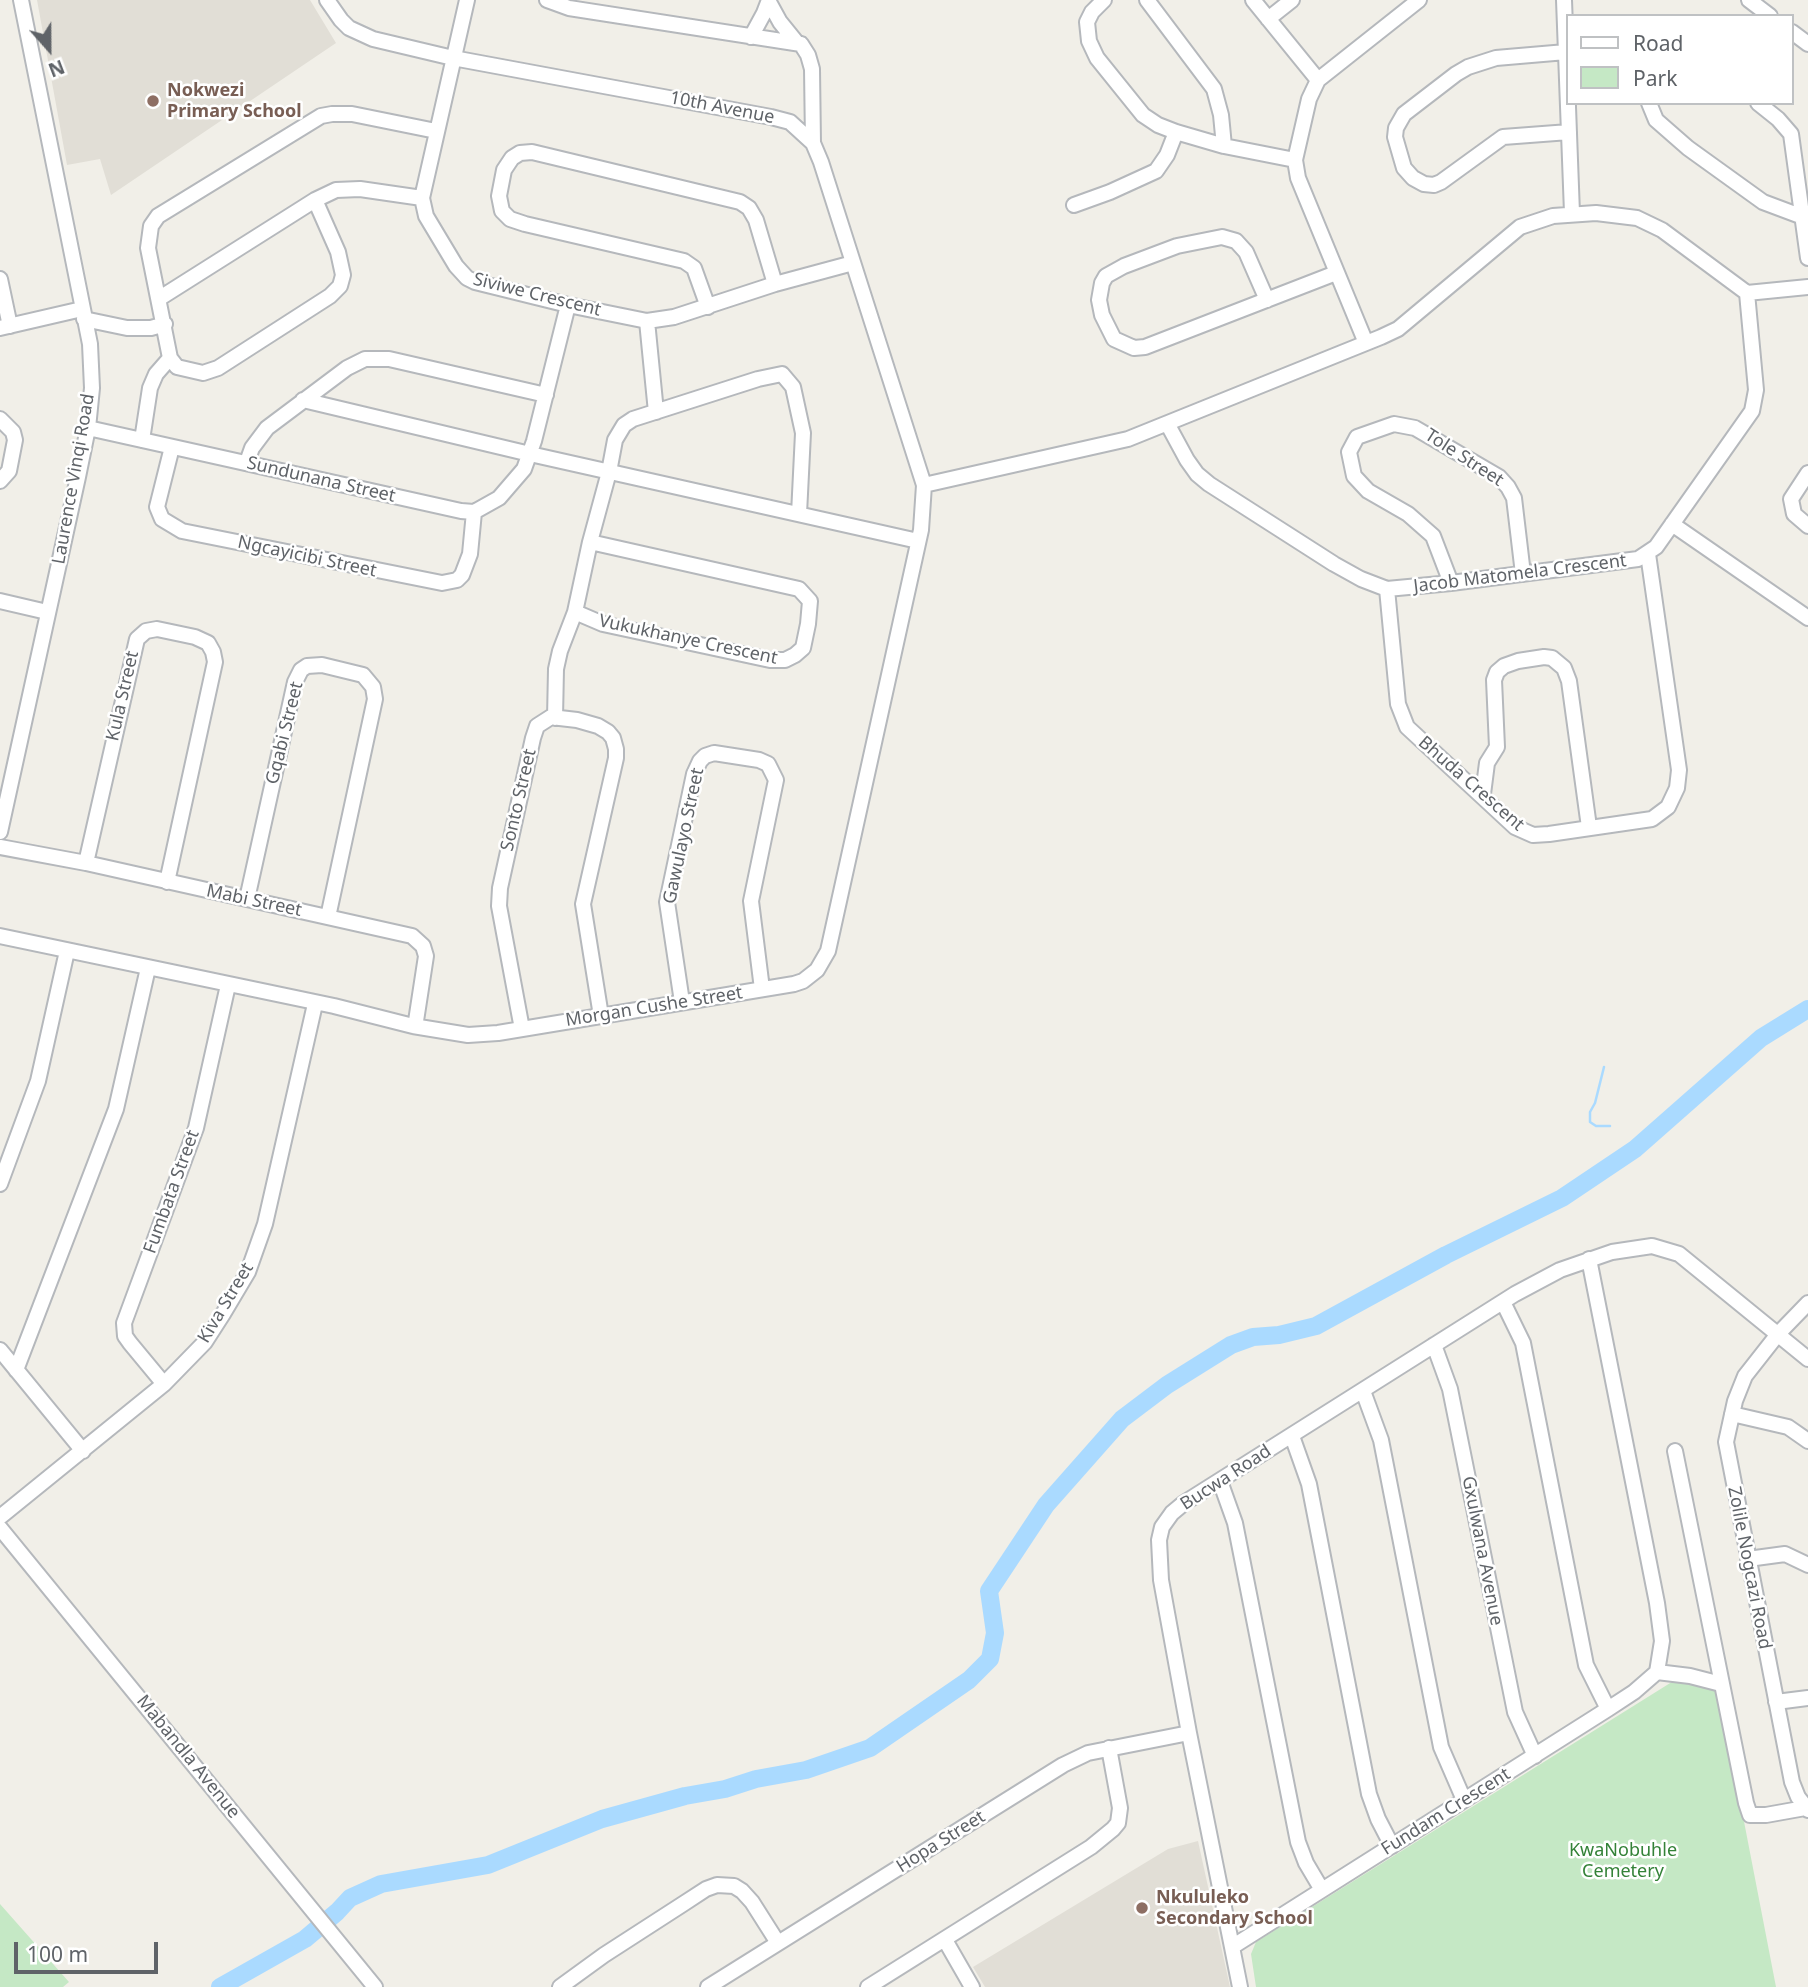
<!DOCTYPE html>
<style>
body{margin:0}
#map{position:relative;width:1808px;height:1987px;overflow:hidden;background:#f1efe8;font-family:"Noto Sans",sans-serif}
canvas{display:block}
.legend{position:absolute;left:1566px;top:14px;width:228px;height:91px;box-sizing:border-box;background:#fff;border:2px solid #bfc1c3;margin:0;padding:9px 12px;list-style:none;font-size:21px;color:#5f6368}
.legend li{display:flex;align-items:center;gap:14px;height:35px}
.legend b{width:35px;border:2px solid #bfc1c3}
.north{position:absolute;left:14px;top:14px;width:70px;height:70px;-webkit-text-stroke:5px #fff;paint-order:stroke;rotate:159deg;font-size:19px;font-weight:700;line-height:28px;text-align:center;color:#5f6368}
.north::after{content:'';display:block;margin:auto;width:24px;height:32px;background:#5f6368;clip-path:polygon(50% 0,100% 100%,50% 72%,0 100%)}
.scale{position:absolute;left:14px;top:1942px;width:144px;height:32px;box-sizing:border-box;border:4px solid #5f6368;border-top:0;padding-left:9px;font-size:21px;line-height:24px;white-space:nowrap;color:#5f6368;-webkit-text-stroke:5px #fff;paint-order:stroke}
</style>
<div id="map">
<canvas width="1808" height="1987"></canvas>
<ul class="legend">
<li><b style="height:9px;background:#fff"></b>Road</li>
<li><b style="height:19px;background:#c5e8c5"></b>Park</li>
</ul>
<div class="north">N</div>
<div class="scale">100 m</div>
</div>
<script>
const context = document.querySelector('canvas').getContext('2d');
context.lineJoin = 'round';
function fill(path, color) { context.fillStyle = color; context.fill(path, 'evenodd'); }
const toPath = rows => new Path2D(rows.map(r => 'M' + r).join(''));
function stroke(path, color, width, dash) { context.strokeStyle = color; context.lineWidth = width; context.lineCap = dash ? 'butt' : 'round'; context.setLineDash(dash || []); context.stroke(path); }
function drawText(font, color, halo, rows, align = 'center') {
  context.font = font + ' "Noto Sans",sans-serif'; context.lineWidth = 5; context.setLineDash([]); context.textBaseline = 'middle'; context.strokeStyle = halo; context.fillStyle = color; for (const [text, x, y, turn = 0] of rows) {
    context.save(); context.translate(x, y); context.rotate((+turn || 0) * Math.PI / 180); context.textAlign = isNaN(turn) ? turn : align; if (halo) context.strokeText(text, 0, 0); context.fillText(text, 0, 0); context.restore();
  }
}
fill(toPath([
 [37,0,310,0,336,43,111,195,100,159,67,165],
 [1198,1841,1230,1987,985,1987,973,1967,1168,1849]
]), '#e1ded6');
fill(toPath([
 [1675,1680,1718,1687,1776,1987,1256,1987,1251,1954,1256,1942],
 [0,1904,69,1982,63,1987,0,1987]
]), '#c5e8c5');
stroke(toPath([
 [1604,1067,1595,1103,1590,1112,1590,1122,1596,1126,1610,1126]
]), '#aadaff', 2.5);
stroke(toPath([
 [220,1987,305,1939,337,1912,350,1898,381,1884,488,1865,602,1819,685,1796,725,1789,756,1779,806,1770,870,1748,969,1680,990,1659,995,1633,989,1591,1046,1505,1122,1419,1167,1385,1231,1345,1253,1337,1279,1335,1316,1326,1446,1255,1562,1198,1635,1149,1761,1038,1808,1009]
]), '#aadaff', 18);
const minor = toPath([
 [467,0,422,198,426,216,456,266,467,278,475,282,568,305,647,321,674,317,775,284,853,263],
 [547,0,569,8,801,44,808,55,812,69,813,143],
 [1104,0,1092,12,1087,22,1089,41,1097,58,1143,115,1158,125,1176,132,1224,146,1295,160],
 [1147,0,1214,89,1221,115,1224,146],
 [1253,0,1318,80],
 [1564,0,1572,213],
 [1749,0,1770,16],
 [769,2,780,22,797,43],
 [1268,19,1292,0],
 [1792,32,1808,44],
 [751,37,764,13,769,0],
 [1566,52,1496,58,1468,67,1456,74,1404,114,1396,128,1395,137,1404,168,1413,178,1424,184,1434,185,1441,182,1503,137,1569,132],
 [1649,103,1656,120,1688,148,1763,202,1803,217],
 [1758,103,1778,119,1791,134,1808,258],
 [315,200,338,252,343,275,340,286,330,296,218,368,203,373,177,367,170,358,148,248,151,226,158,216,321,116,332,114,352,114,436,131],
 [1074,205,1110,192,1156,171,1167,155,1176,132],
 [0,279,10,326],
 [1747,293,1808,287],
 [160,298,315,200,336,190,360,189,422,198],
 [1267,300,1246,252,1236,241,1222,237,1177,246,1124,266,1106,276,1102,283,1099,300,1102,315,1114,339,1134,348,1145,347,1336,273],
 [708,307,694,268,684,261,525,224,510,219,502,211,499,196,504,170,512,158,520,153,532,152,740,202,749,208,756,220,775,284],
 [84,319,127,328,151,328,165,324],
 [647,321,656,412],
 [0,328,82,309],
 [1366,343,1298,178,1295,160,1309,99,1318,80,1419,0],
 [303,400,530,454,918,541],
 [0,419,13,432,15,440,9,471,0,481],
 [88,428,461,511,474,512,499,498,524,469,534,441,568,305],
 [142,440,150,388,156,374,170,358],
 [172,447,157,507,162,519,182,531,442,583,457,580,462,575,470,554,474,512],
 [247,462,252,448,267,428,347,368,365,359,389,359,546,395],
 [1808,473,1791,499,1794,514,1808,526],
 [924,485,1128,439,1381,337,1398,329,1520,227,1553,216,1596,213,1637,218,1662,230,1747,293,1756,390,1752,411,1656,547,1638,559,1451,583,1387,589,1361,579,1334,564,1209,484,1197,474,1187,460,1168,425],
 [1672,524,1808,618],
 [590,542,799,589,810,601,808,624,803,648,795,655,785,660,770,660,603,624,575,612,590,542,609,472,615,440,624,425,633,419,758,379,782,374,793,387,803,433,799,514],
 [1451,583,1433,536,1408,514,1368,491,1354,476,1349,452,1357,437,1394,424,1415,428,1499,477,1508,487,1514,498,1523,574],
 [1387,589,1398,704,1407,727,1515,827,1533,835,1549,834,1652,819,1668,807,1677,788,1679,770,1648,554],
 [0,601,47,612],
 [555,718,556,669,560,651,575,612],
 [1483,794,1487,763,1497,747,1494,680,1497,672,1504,666,1518,661,1544,657,1552,658,1564,668,1569,681,1589,827],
 [0,832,78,477,88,428,92,388,90,344,21,0],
 [0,847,86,863,412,936,423,946,426,956,416,1021,413,1026],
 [86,863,137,639,146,631,157,629,195,637,208,643,213,652,215,662,167,882],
 [247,899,295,682,301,670,307,666,322,665,363,675,373,687,375,699,328,917],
 [0,936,334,1006,413,1026,468,1035,498,1033,794,984,803,981,817,970,828,951,921,530,924,485,821,162,813,143,790,122,771,117,453,58,373,39,349,28,341,20,327,0],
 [682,1002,667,902,694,774,700,761,705,756,714,753,759,760,768,764,776,780,751,901,762,989],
 [522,1029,499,906,500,888,533,738,537,726,551,717,577,720,598,726,608,732,613,738,616,749,616,758,583,904,601,1016],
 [0,1184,38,1081,67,951],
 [1503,1302,1523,1343,1586,1665,1608,1709],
 [1808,1303,1778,1334,1745,1376,1735,1401,1726,1442,1792,1782,1798,1797,1808,1810],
 [1434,1345,1450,1389,1515,1712,1535,1756],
 [0,1350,83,1451],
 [16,1370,116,1109,148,968],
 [164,1384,130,1343,125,1336,124,1323,196,1128,228,985],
 [1363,1391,1381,1440,1441,1747,1464,1800],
 [1732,1414,1788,1427,1808,1441],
 [1292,1436,1309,1484,1369,1794,1378,1819,1392,1846],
 [1675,1451,1746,1803,1750,1815,1766,1815,1805,1808],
 [1220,1481,1235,1523,1298,1842,1306,1863,1322,1890],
 [0,1517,164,1384,205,1342,223,1314,248,1272,265,1224,315,1004],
 [0,1528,375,1987],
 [1748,1559,1785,1554,1808,1565],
 [1657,1672,1690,1676,1721,1684],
 [1776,1702,1808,1698],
 [945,1940,972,1987],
 [1232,1947,1608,1709,1634,1692,1657,1672,1662,1641,1657,1603,1589,1259],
 [560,1987,604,1955,683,1904,706,1889,717,1885,734,1886,742,1891,752,1902,778,1943],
 [708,1987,1063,1765,1088,1753,1189,1733],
 [868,1987,1091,1847,1113,1829,1118,1823,1120,1808,1109,1748],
 [1240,1987,1189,1733,1161,1580,1159,1540,1162,1527,1172,1513,1184,1503,1515,1294,1560,1270,1612,1252,1652,1246,1679,1254,1808,1359]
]);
stroke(minor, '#b5b8bc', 18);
stroke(minor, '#fff', 14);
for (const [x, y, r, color] of [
 [153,101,7,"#8d6e63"],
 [1142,1908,7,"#8d6e63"]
]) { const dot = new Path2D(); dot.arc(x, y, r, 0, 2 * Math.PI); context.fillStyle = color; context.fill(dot); stroke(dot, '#fff', 2.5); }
drawText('bold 18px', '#785e54', '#fff', [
 ["Nokwezi",167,91],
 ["Primary School",167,112],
 ["Nkululeko",1156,1898],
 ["Secondary School",1156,1919]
], 'left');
drawText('18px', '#5f6368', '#fff', [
 ["10th Avenue",722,108,11],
 ["Siviwe Crescent",537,295,14],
 ["Tole Street",1464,458,33],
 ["Laurence Vinqi Road",74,479,-80],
 ["Sundunana Street",321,480,13],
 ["Ngcayicibi Street",307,557,12],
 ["Jacob Matomela Crescent",1520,574,-7],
 ["Vukukhanye Crescent",688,640,12],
 ["Kula Street",123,696,-77],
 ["Gqabi Street",285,733,-76],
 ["Bhuda Crescent",1471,784,41],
 ["Sonto Street",519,800,-77],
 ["Gawulayo Street",684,836,-78],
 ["Mabi Street",254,901,12],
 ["Morgan Cushe Street",654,1007,-9],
 ["Fumbata Street",172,1192,-70],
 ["Kiva Street",226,1303,-59],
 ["Bucwa Road",1226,1478,-33],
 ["Gxulwana Avenue",1482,1551,79],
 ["Zolile Nogcazi Road",1749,1568,79],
 ["Mabandla Avenue",188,1757,51],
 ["Fundam Crescent",1446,1812,-32],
 ["Hopa Street",941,1842,-32]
]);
drawText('18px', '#348238', '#fff', [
 ["KwaNobuhle",1623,1851],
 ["Cemetery",1623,1872]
]);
</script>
